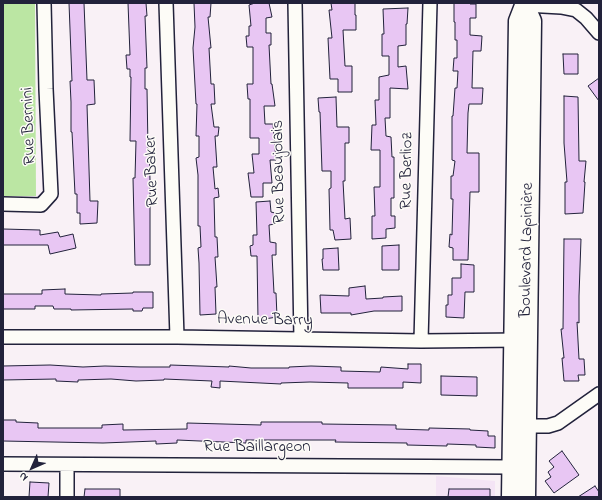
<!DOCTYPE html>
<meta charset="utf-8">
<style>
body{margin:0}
#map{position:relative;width:602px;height:500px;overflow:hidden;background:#f9f1f6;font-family:"Indie Flower",sans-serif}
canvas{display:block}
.frame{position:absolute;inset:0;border:4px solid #22223b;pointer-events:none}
.north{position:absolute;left:12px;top:448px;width:40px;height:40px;-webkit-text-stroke:3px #fdfcf7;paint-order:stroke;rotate:225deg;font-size:11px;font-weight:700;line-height:16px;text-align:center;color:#22223b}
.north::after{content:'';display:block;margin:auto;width:14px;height:18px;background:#22223b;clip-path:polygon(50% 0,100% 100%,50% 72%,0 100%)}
</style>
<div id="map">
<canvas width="602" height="500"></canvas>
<div class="frame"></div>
<div class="north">N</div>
</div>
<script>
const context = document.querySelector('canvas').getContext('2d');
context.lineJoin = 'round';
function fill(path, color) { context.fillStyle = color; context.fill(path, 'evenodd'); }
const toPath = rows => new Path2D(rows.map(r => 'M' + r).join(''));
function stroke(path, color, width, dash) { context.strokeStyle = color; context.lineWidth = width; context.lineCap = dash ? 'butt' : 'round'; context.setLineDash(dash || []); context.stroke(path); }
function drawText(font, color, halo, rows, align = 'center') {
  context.font = font + ' "Indie Flower",sans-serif'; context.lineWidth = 3; context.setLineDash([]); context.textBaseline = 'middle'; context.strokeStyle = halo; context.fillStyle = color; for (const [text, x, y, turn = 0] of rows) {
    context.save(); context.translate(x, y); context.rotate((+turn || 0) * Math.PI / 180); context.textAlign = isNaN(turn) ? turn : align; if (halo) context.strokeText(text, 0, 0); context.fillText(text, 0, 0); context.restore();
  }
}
fill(toPath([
 [436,476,495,481,495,497,436,497]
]), '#f4e4f5');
fill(toPath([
 [3,3,35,3,36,196,3,196]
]), '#bbe6a3');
const building = toPath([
 [69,3,84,3,87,80,94,80,95,104,87,105,90,201,98,201,97,223,80,224,80,213,77,213,77,194,75,194,72,132,71,132,71,102,70,81,72,81,69,3],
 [128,3,146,3,147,16,145,16,147,68,145,68,145,89,147,89,148,149,149,149,150,180,150,265,135,265,133,178,135,178,136,141,130,141,131,77,130,77,130,69,127,69,126,55,130,55,128,3],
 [194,3,211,3,210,17,208,17,211,48,209,48,211,84,214,84,215,104,211,104,214,127,219,127,218,136,215,136,217,167,213,167,215,189,218,188,219,197,214,198,215,237,217,237,218,257,215,257,217,287,215,287,216,314,200,315,199,263,198,248,201,247,200,226,198,226,198,175,196,158,199,157,199,136,196,136,197,104,196,104,193,48,195,27,194,3],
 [255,3,269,3,272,17,266,18,266,33,271,33,271,45,269,45,271,84,272,84,275,106,264,106,265,124,273,124,276,160,270,160,272,183,263,183,263,197,251,197,248,173,254,173,252,154,259,154,259,138,250,138,250,99,248,99,247,84,253,84,253,47,247,47,246,36,249,36,249,26,251,26,249,5,255,3],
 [331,3,355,3,355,15,356,15,356,30,343,30,345,66,352,66,352,92,338,92,338,79,330,79,328,38,332,38,329,10,332,10,331,3],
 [454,3,470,3,470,4,476,4,476,18,470,18,470,35,482,36,481,51,473,51,472,88,483,88,482,104,469,104,468,113,467,153,479,153,479,192,470,192,468,260,453,260,453,248,449,247,450,234,452,235,453,199,451,199,451,176,453,176,455,161,452,160,452,116,453,116,455,88,457,88,458,71,453,71,454,58,457,58,457,40,455,40,455,22,454,22,454,3],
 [408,8,407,24,406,24,406,45,398,46,398,67,406,66,408,89,390,88,390,118,385,118,386,136,391,137,392,157,394,157,394,198,391,198,391,216,395,216,395,228,386,229,386,238,372,239,372,216,375,216,374,187,380,187,380,150,371,150,372,125,376,125,375,100,379,100,379,77,389,75,389,56,382,56,382,34,384,34,383,9,408,8],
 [563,54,578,54,578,74,564,74,563,54],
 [599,78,599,101,588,86,599,78],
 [564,96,578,97,579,161,586,161,584,182,585,182,583,213,565,214,565,182,567,182,564,143,564,96],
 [336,97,337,127,349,127,349,143,345,143,345,181,343,181,345,219,350,218,351,239,335,240,333,230,330,230,329,189,331,188,331,171,322,171,320,112,319,112,318,98,336,97],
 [270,201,271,212,275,213,275,224,269,225,270,242,276,243,276,255,272,255,274,293,276,293,277,317,258,320,257,256,251,256,250,246,253,245,253,235,257,235,256,202,270,201],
 [3,229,40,230,40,235,58,232,60,237,73,234,76,248,50,254,48,245,3,245,3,229],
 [564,239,581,239,579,296,579,323,577,322,579,359,584,359,585,375,578,375,579,381,564,381,562,358,564,358,561,329,563,329,564,239],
 [399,245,399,270,382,270,382,246,399,245],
 [338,248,339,270,323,270,322,259,323,259,323,249,338,248],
 [461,264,474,265,474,292,465,292,464,318,446,317,446,305,448,305,448,295,452,295,452,278,461,278,461,264],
 [365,286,366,299,383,298,383,297,402,296,402,311,374,311,351,315,351,313,321,313,320,295,349,296,349,288,365,286],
 [65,289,65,294,101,295,101,294,133,293,133,292,153,292,153,308,143,308,142,311,133,311,133,309,71,310,71,309,54,309,53,306,35,306,35,309,3,309,3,294,42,294,42,290,65,289],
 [408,364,421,364,421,383,403,382,403,388,348,388,348,383,310,382,281,383,281,384,220,381,220,388,211,387,212,381,164,379,164,380,136,381,111,379,78,380,78,382,56,381,56,379,3,380,3,366,50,365,83,367,105,366,140,367,170,367,170,365,229,367,229,366,251,368,289,368,289,367,311,366,341,367,341,371,380,372,381,367,408,369,408,364],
 [441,376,477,377,477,396,441,395,441,376],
 [3,420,16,420,16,422,38,423,38,428,102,428,102,425,123,424,123,430,187,429,187,423,261,425,261,422,322,422,322,424,396,425,396,429,429,430,429,428,470,429,470,430,488,431,488,436,495,436,495,448,476,447,476,445,447,444,447,446,407,445,407,443,335,442,336,440,246,440,246,443,177,440,177,443,156,444,156,441,103,443,3,441,3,420],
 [562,451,579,475,554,493,545,481,551,477,548,472,554,467,549,461,562,451],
 [30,482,49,483,48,497,29,497,30,482],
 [595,486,599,492,599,497,578,497,595,486],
 [85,489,120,489,120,497,84,497,85,489],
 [449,489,490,489,490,497,448,497,449,489]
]);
fill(building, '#e8c6f3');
stroke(building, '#22223b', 1);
const street = toPath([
 [166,3,177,337],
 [295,3,301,339],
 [525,5,561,7,576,10,586,18,599,33],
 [3,204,41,205,51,194,46,89,44,3],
 [3,337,177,337,421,341,521,340],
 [421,341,430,3],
 [519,426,548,426,558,423,599,394],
 [3,464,511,467],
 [67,465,67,497]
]);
const secondary = toPath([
 [525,5,532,21,526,497],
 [511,497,518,21,525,3]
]);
stroke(street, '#22223b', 16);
stroke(secondary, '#22223b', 21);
stroke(street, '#fdfcf7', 13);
stroke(secondary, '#fdfcf7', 18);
drawText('17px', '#22223b', '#fdfcf7', [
 ["Rue Bernini",30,126,-92],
 ["Rue Baker",153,171,-92],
 ["Rue Berlioz",408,171,-89],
 ["Rue Beaujolais",280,172,-91],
 ["Boulevard Lapinière",528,250,-89],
 ["Avenue Barry",265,321,1],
 ["Rue Baillargeon",257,448]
]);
</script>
